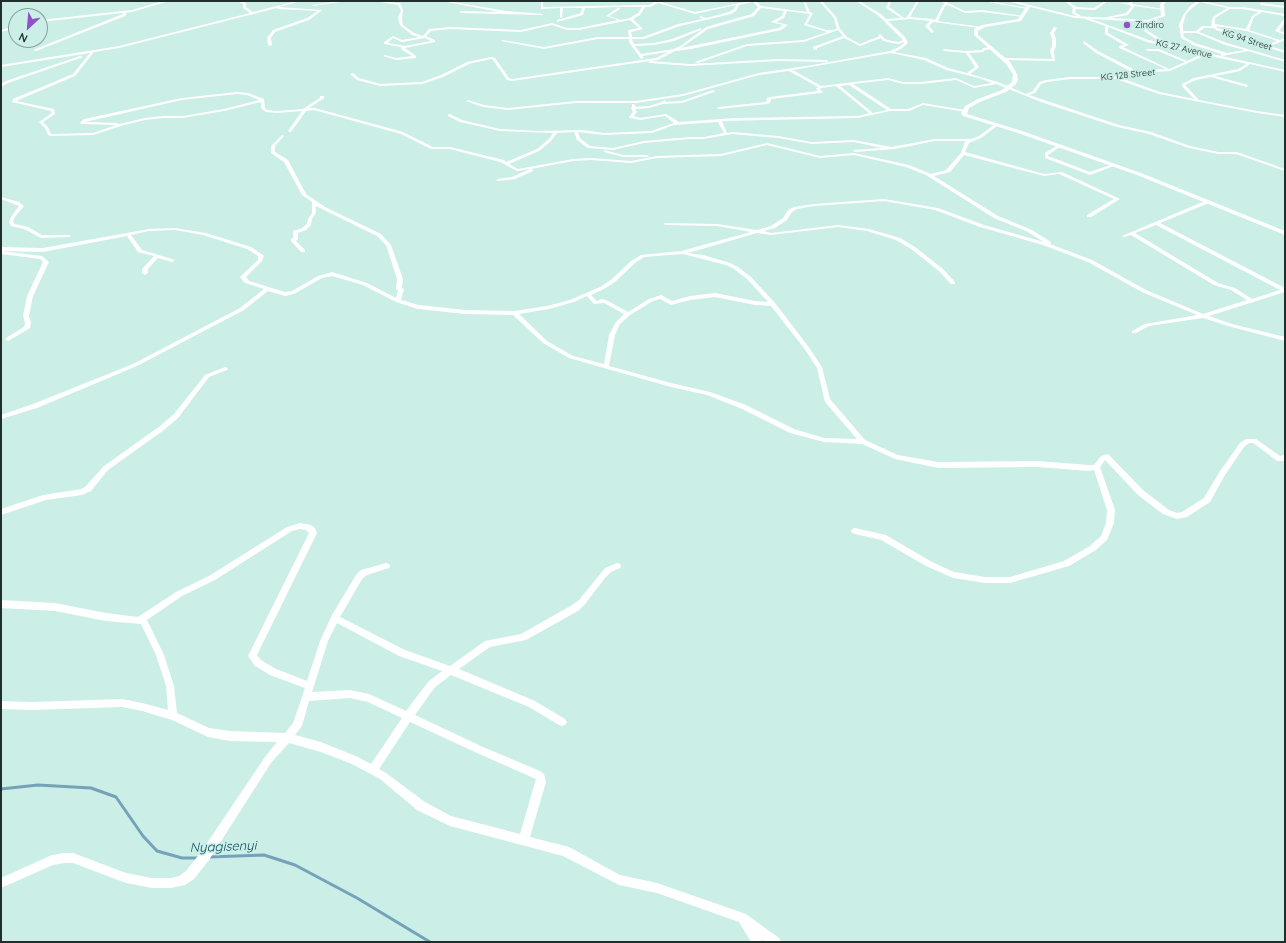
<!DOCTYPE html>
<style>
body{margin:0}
#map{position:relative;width:1286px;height:943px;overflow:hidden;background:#cbeee6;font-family:Quicksand,sans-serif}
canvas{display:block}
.frame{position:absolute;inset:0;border:2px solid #212f2c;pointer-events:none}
.north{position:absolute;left:8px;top:8px;width:40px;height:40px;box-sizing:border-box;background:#cbeee6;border:1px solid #87a29c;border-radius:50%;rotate:206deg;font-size:11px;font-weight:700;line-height:16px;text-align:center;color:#212f2c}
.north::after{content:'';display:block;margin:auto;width:14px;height:18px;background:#8f53c9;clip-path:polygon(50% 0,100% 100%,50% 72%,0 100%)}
</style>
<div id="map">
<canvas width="1286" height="943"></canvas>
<div class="frame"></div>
<div class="north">N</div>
</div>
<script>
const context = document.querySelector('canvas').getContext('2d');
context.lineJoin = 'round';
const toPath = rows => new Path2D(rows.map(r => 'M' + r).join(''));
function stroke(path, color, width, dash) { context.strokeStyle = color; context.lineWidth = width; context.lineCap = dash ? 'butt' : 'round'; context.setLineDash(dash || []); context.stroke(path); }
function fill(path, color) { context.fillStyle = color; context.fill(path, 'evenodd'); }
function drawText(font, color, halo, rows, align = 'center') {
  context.font = font + ' Quicksand,sans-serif'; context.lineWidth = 3; context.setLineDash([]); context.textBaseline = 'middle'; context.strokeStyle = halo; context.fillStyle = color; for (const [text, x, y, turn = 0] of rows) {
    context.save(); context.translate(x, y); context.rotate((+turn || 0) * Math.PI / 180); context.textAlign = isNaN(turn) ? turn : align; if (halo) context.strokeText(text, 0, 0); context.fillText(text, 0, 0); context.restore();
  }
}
stroke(toPath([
 [1,789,38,785,91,788,116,797,143,836,157,851,182,858,198,858],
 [209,857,264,855,295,865,357,898,430,942]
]), '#74a2b8', 3);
fill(toPath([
 [238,1,241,1,246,3,246,7,253,12,297,1,301,1,279,7,322,10,309,20,275,32,271,38,272,45,270,46,268,45,267,38,273,30,307,18,318,11,278,9,277,8,119,48,94,52,75,76,16,101,54,109,55,114,43,122,48,127,51,134,93,133,116,125,81,124,80,123,84,119,182,98,237,92,248,93,264,99,265,108,267,110,277,111,303,109,320,98,320,96,324,96,324,98,309,108,315,108,403,132,433,147,450,147,504,160,506,162,537,149,549,139,553,133,500,131,460,122,448,116,448,114,450,114,462,120,500,129,538,131,583,130,604,133,651,131,674,123,665,116,640,120,630,118,629,117,633,112,631,108,632,107,632,104,634,104,636,107,649,106,662,102,665,100,666,102,682,101,713,90,715,91,714,92,682,103,663,104,649,108,635,109,637,112,634,116,640,118,666,114,679,122,735,118,858,116,869,113,836,86,821,88,820,89,823,92,821,93,771,99,770,103,767,104,719,109,717,108,719,107,766,102,767,98,770,97,818,91,816,89,818,87,789,71,759,75,683,96,636,103,576,103,508,110,483,107,466,101,468,100,484,105,508,108,576,101,636,101,683,94,759,73,813,65,890,51,899,47,904,43,904,42,899,44,892,43,883,41,881,38,860,46,844,38,817,48,817,50,813,49,813,47,843,36,838,30,804,42,747,46,698,63,695,62,747,44,804,40,827,32,804,25,810,14,787,11,784,18,776,22,788,25,781,30,691,49,675,51,658,60,650,61,690,64,779,59,827,60,828,62,779,61,690,66,650,63,648,62,650,61,512,81,507,80,493,60,491,59,469,64,443,77,422,84,380,86,357,80,350,74,353,73,359,78,380,84,422,82,441,75,467,62,491,57,495,58,509,78,512,79,656,58,668,52,642,56,644,58,641,59,629,42,629,39,598,39,544,49,501,41,503,40,544,47,598,37,629,37,628,30,639,28,630,20,579,30,567,30,552,25,521,32,450,29,431,31,426,36,435,40,435,42,405,48,416,56,416,58,396,60,383,56,385,55,396,58,412,56,402,50,401,47,384,44,384,42,393,36,402,40,419,37,412,35,400,25,398,18,401,10,398,5,375,1,400,3,403,10,402,18,403,25,414,33,423,36,429,29,450,27,521,30,552,23,567,28,579,28,618,20,606,16,619,7,585,8,583,15,557,22,557,20,581,13,582,8,563,8,562,17,561,18,560,17,560,8,541,9,541,1,543,1,543,7,649,5,656,1,662,1,661,2,695,12,750,1,756,1,761,6,807,12,804,3,805,2,806,3,810,12,813,13,807,24,826,30,833,30,837,29,834,18,819,1,822,1,836,17,840,29,847,37,860,44,880,36,878,35,880,34,885,39,892,41,899,42,903,40,879,16,856,1,859,1,881,14,886,19,901,18,886,8,889,1,891,1,889,7,904,18,907,17,917,1,919,1,910,17,933,19,935,20,943,5,945,4,941,1,944,1,965,11,982,10,1024,16,1023,17,982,12,965,13,948,5,945,6,938,21,982,27,980,28,933,22,929,26,934,32,932,33,925,26,930,21,911,19,888,21,905,37,908,43,901,49,894,52,926,58,948,68,967,73,975,67,966,53,944,51,943,49,965,51,982,50,983,48,992,47,992,49,985,50,983,52,969,53,979,67,970,74,998,82,1026,94,1033,91,1039,82,1046,80,1070,77,1115,77,1116,74,1132,72,1096,53,1083,43,1084,41,1098,51,1137,71,1166,69,1119,48,1119,46,1124,45,1105,34,1105,26,1085,19,1086,17,1149,40,1285,70,1285,72,1250,64,1240,71,1215,76,1248,85,1247,87,1211,77,1196,80,1185,85,1199,100,1257,111,1285,115,1285,117,1257,113,1159,94,1116,79,1070,79,1047,82,1041,84,1035,93,1029,95,1119,125,1151,132,1190,146,1218,152,1237,152,1285,169,1285,171,1236,154,1218,154,1189,148,1149,134,1117,127,1044,103,996,84,974,88,956,80,921,84,903,84,888,80,853,84,891,109,908,109,923,103,965,110,967,111,966,112,923,105,909,111,890,111,858,118,722,121,727,133,732,132,778,136,812,142,854,140,891,147,935,139,971,139,979,136,995,124,997,124,997,126,981,138,969,143,965,152,1044,174,1062,172,1120,199,1091,217,1087,217,1087,215,1114,199,1059,174,1044,176,964,155,950,172,934,176,998,216,1032,230,1051,242,1051,243,1050,244,1092,260,1146,290,1203,314,1247,300,1231,290,1214,285,1131,235,1124,237,1122,236,1205,201,1209,201,1209,203,1160,223,1285,288,1285,292,1209,316,1232,324,1285,337,1285,341,1228,326,1203,318,1149,326,1136,333,1132,333,1132,331,1145,324,1197,315,1142,292,1088,262,1043,245,980,227,935,210,884,201,814,206,797,209,792,212,787,220,775,228,764,231,771,233,838,225,869,229,900,238,915,247,943,269,955,282,955,284,951,284,939,271,911,249,896,240,867,231,838,227,771,235,757,233,688,253,703,255,730,263,738,267,751,277,775,303,808,346,822,367,830,399,865,440,898,455,938,462,1037,461,1089,465,1094,465,1101,456,1107,454,1109,455,1144,491,1169,510,1177,513,1182,512,1204,498,1220,471,1240,443,1246,439,1256,439,1280,456,1285,455,1285,461,1277,461,1260,448,1253,443,1249,443,1244,447,1225,475,1210,502,1187,517,1177,519,1163,514,1138,495,1105,460,1100,467,1115,510,1114,523,1107,540,1096,550,1069,566,1010,583,985,583,953,578,926,566,881,540,855,534,852,533,851,531,852,529,855,528,886,535,932,562,954,572,985,577,1010,577,1064,561,1090,546,1101,536,1106,523,1107,510,1094,470,1089,471,1037,467,938,468,895,459,862,444,824,442,790,433,742,409,707,395,671,387,569,358,543,343,513,315,465,314,418,309,396,302,363,285,332,276,322,278,294,294,285,296,268,291,244,310,137,366,37,408,1,419,1,415,33,404,133,364,240,308,264,289,245,283,240,277,258,260,258,256,247,249,203,235,175,230,149,231,131,235,142,250,175,260,172,262,158,258,148,269,148,273,145,275,142,273,142,269,154,256,138,252,127,236,43,252,1,251,42,256,49,262,33,296,29,316,31,323,30,328,8,341,5,339,6,338,24,327,25,323,23,316,27,296,43,262,40,259,1,254,1,247,43,248,149,229,175,228,206,233,251,247,263,255,264,256,262,261,246,277,249,281,285,292,292,291,318,276,332,272,367,283,396,298,398,290,396,289,397,279,386,245,377,236,316,206,316,213,312,219,311,225,306,230,298,233,298,239,296,241,305,250,305,252,301,252,291,241,291,239,293,238,293,231,302,228,307,224,308,219,312,213,312,202,302,195,284,162,271,153,271,146,282,135,284,136,275,146,275,152,288,160,306,194,325,207,381,234,391,245,403,279,402,288,404,289,401,300,419,305,465,310,515,311,547,306,570,300,600,287,611,280,631,261,641,255,681,251,751,232,717,226,666,225,664,224,664,223,717,224,757,230,771,226,783,218,788,210,794,207,814,204,884,199,938,208,984,225,1044,242,1028,232,994,218,926,175,906,167,854,155,820,158,767,145,721,156,657,158,631,163,591,160,573,161,531,169,533,170,533,171,515,179,499,181,497,181,497,179,512,177,530,169,517,171,500,162,450,149,431,149,401,134,314,110,306,111,291,132,290,132,288,131,302,111,277,113,266,112,261,108,261,102,224,111,183,118,163,118,145,120,124,125,93,135,50,136,48,135,45,128,39,122,52,113,51,111,12,102,13,99,73,74,90,53,1,67,1,65,119,46,250,13,243,8,243,4,238,1],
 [753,2,758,7,752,14,706,27,682,45,674,49,641,54,635,46,654,45,674,41,701,30,701,28,672,39,654,43,634,44,633,42,632,39,644,39,680,26,731,14,736,11,739,5,753,2],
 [658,3,695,14,736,5,734,9,729,12,706,18,700,16,700,18,703,19,678,24,643,37,632,37,631,32,643,29,633,19,640,15,645,7,650,7,658,3],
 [619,7,642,7,638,13,630,18,621,20,609,16,620,9,619,7],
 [761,8,784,11,782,16,771,22,783,25,779,28,681,48,708,29,754,16,761,8],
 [1108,27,1147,42,1202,54,1187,61,1159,49,1146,49,1147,51,1158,51,1185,62,1169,69,1123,47,1129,45,1108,33,1108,27],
 [393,38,402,42,425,38,431,41,405,46,388,43,393,38],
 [891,53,924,60,946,70,979,78,992,83,974,86,956,78,921,82,903,82,888,78,821,86,793,70,891,53],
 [1206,55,1247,64,1238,69,1194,78,1182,84,1182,86,1194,99,1160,92,1118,77,1119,76,1126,74,1170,71,1206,55],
 [849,85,887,110,873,113,840,86,849,85],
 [237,94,247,95,259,100,224,109,183,116,163,116,145,118,119,124,117,123,85,122,182,100,237,94],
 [718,122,724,133,704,137,690,137,644,141,613,148,590,146,580,138,578,132,604,135,652,133,674,125,718,122],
 [574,132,577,140,588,148,613,150,644,143,690,139,704,139,732,134,778,138,812,144,854,142,882,148,854,150,854,152,855,152,895,149,935,141,965,141,961,153,946,170,931,174,909,165,854,153,820,156,767,143,721,154,657,156,631,161,591,158,573,159,518,169,509,164,539,151,551,141,557,133,574,132],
 [1156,225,1280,290,1252,299,1235,288,1218,283,1135,233,1156,225],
 [683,254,726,265,734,269,747,279,768,302,755,301,715,293,690,296,672,301,661,295,649,299,628,312,608,301,602,299,597,301,591,295,604,289,615,282,635,263,644,257,683,254],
 [587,296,594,304,604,303,624,314,616,322,609,335,604,364,573,356,547,341,519,314,549,309,574,302,587,296],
 [715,297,755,305,771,306,804,348,817,368,825,402,857,439,824,438,794,429,746,405,710,392,671,383,609,366,615,335,620,324,630,315,653,301,660,299,671,305,690,300,715,297],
 [339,1,347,1,313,6,312,5,339,1],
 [442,1,448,1,506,11,543,14,542,15,461,13,460,11,499,12,442,1],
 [959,1,966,1,965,2,959,1],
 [983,1,989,1,1028,8,1027,9,983,1],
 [1065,1,1068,1,1076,7,1094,8,1105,1,1108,1,1095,10,1076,9,1075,12,1081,16,1080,18,1072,13,1073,8,1065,1],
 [1130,1,1133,1,1132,3,1132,4,1164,9,1163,10,1134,6,1134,7,1128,15,1105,19,1103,18,1126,13,1131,7,1130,5,1120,3,1129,3,1130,1],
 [1197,1,1203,1,1229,7,1243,7,1285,14,1285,16,1262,12,1254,17,1249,30,1280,40,1285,38,1285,40,1270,46,1285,51,1285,53,1267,47,1264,48,1264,46,1216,30,1214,28,1204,28,1199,32,1227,43,1285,60,1285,62,1248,51,1222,56,1220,55,1222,54,1193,45,1181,38,1179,24,1184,14,1190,6,1197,1],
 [1200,2,1227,8,1213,17,1211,25,1212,26,1202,26,1196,31,1183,31,1183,24,1186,14,1192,8,1200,2],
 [1230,9,1243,9,1259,12,1252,16,1246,29,1215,24,1215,18,1230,9],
 [1216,26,1247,31,1277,41,1267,45,1218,28,1216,26],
 [1183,33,1197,33,1225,45,1245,50,1227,53,1195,43,1184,37,1183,33],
 [1261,3,1285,6,1285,8,1260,5,1261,3],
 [125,11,127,12,125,16,36,51,33,50,123,14,125,11],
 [1155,19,1158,20,1148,28,1148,31,1164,41,1164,43,1162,43,1144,31,1145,27,1155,19],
 [1284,19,1285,19,1285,22,1279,31,1285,33,1285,35,1275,31,1284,19],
 [1054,27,1057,28,1054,33,1056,39,1056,46,1054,51,1055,61,1004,60,1002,59,1004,58,1052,59,1050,51,1052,46,1052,39,1050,33,1054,27],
 [80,56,83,57,8,83,1,87,1,84,6,81,80,56],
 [1058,145,1061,146,1048,155,1048,156,1090,172,1110,165,1114,166,1090,175,1045,158,1045,153,1058,145],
 [604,150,623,155,647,155,649,156,647,157,623,157,604,152,604,150],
 [1,197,19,202,24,206,15,217,13,222,15,224,28,227,42,235,69,235,71,236,69,237,41,238,24,229,11,226,9,222,11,217,19,206,1,199,1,197],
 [225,367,227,368,228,369,227,370,209,377,178,418,164,430,108,470,91,491,82,495,46,500,1,515,1,509,43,495,81,489,85,487,104,466,160,426,174,414,205,375,225,367],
 [300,523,311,525,315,528,317,533,257,655,261,660,276,669,307,681,320,641,332,615,356,575,361,570,386,563,389,564,390,566,389,568,367,575,362,579,340,617,405,650,450,666,485,641,521,634,572,605,579,600,605,568,617,563,620,564,621,566,620,568,611,572,605,578,585,604,578,611,526,640,490,647,459,669,535,701,565,719,567,722,565,725,562,726,559,725,529,707,451,675,435,687,415,715,483,747,540,771,544,774,546,782,530,837,569,847,620,875,657,883,746,914,779,938,781,942,766,942,761,939,763,942,751,942,739,922,657,893,619,885,563,856,450,826,417,810,380,779,352,764,321,752,289,743,271,763,209,860,194,879,185,885,171,888,152,888,126,883,73,863,64,863,53,865,1,888,1,878,52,855,64,853,73,853,126,873,152,878,171,878,179,876,186,871,201,852,265,757,277,742,230,741,208,737,172,720,142,711,122,707,32,710,1,709,1,701,32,702,122,699,142,703,168,710,166,686,156,655,141,624,106,621,55,611,1,608,1,600,55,603,106,613,138,617,176,592,209,576,287,527,300,523],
 [300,529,306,530,309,533,248,656,255,666,270,675,305,688,293,723,285,733,230,731,209,728,177,713,174,686,164,655,147,620,182,596,215,580,292,531,300,529],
 [337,623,399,656,442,671,429,681,406,711,369,694,350,690,312,692,328,641,337,623],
 [350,698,368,702,402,718,371,764,358,757,321,742,295,735,302,726,309,701,350,698],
 [410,722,477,753,536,779,520,834,451,816,425,802,386,773,379,769,410,722]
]), '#fff');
fill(toPath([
 [163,1,169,1,132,12,40,22,40,20,132,10,163,1],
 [1007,1,1014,1,1075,16,1147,20,1159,16,1161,15,1160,4,1163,1,1168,1,1164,4,1165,16,1147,22,1075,18,1030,7,1021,21,985,27,978,31,978,35,1010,62,1017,74,1018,80,1016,84,1006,92,982,101,969,108,967,114,1022,131,1141,173,1285,231,1285,235,1137,175,1018,133,963,116,961,113,965,106,978,99,1002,90,1012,82,1013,74,1006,64,974,35,974,29,982,25,1018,19,1027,6,1007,1],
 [16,26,16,28,1,32,1,30,16,26]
]), '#fff');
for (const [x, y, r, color] of [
 [1127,25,4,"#8f53c9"]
]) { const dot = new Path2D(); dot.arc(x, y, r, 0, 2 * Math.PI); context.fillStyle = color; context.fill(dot); stroke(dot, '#cbeee6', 1.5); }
drawText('9px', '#212f2c', '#cbeee6', [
 ["Zindiro",1135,25]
], 'left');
drawText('9px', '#212f2c', '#cbeee6', [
 ["KG 94 Street",1247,40,18],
 ["KG 27 Avenue",1184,49,13],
 ["KG 128 Street",1128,75,-6]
]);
drawText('italic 13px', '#0e4c64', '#cbeee6', [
 ["Nyagisenyi",223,847,-2]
]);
</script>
